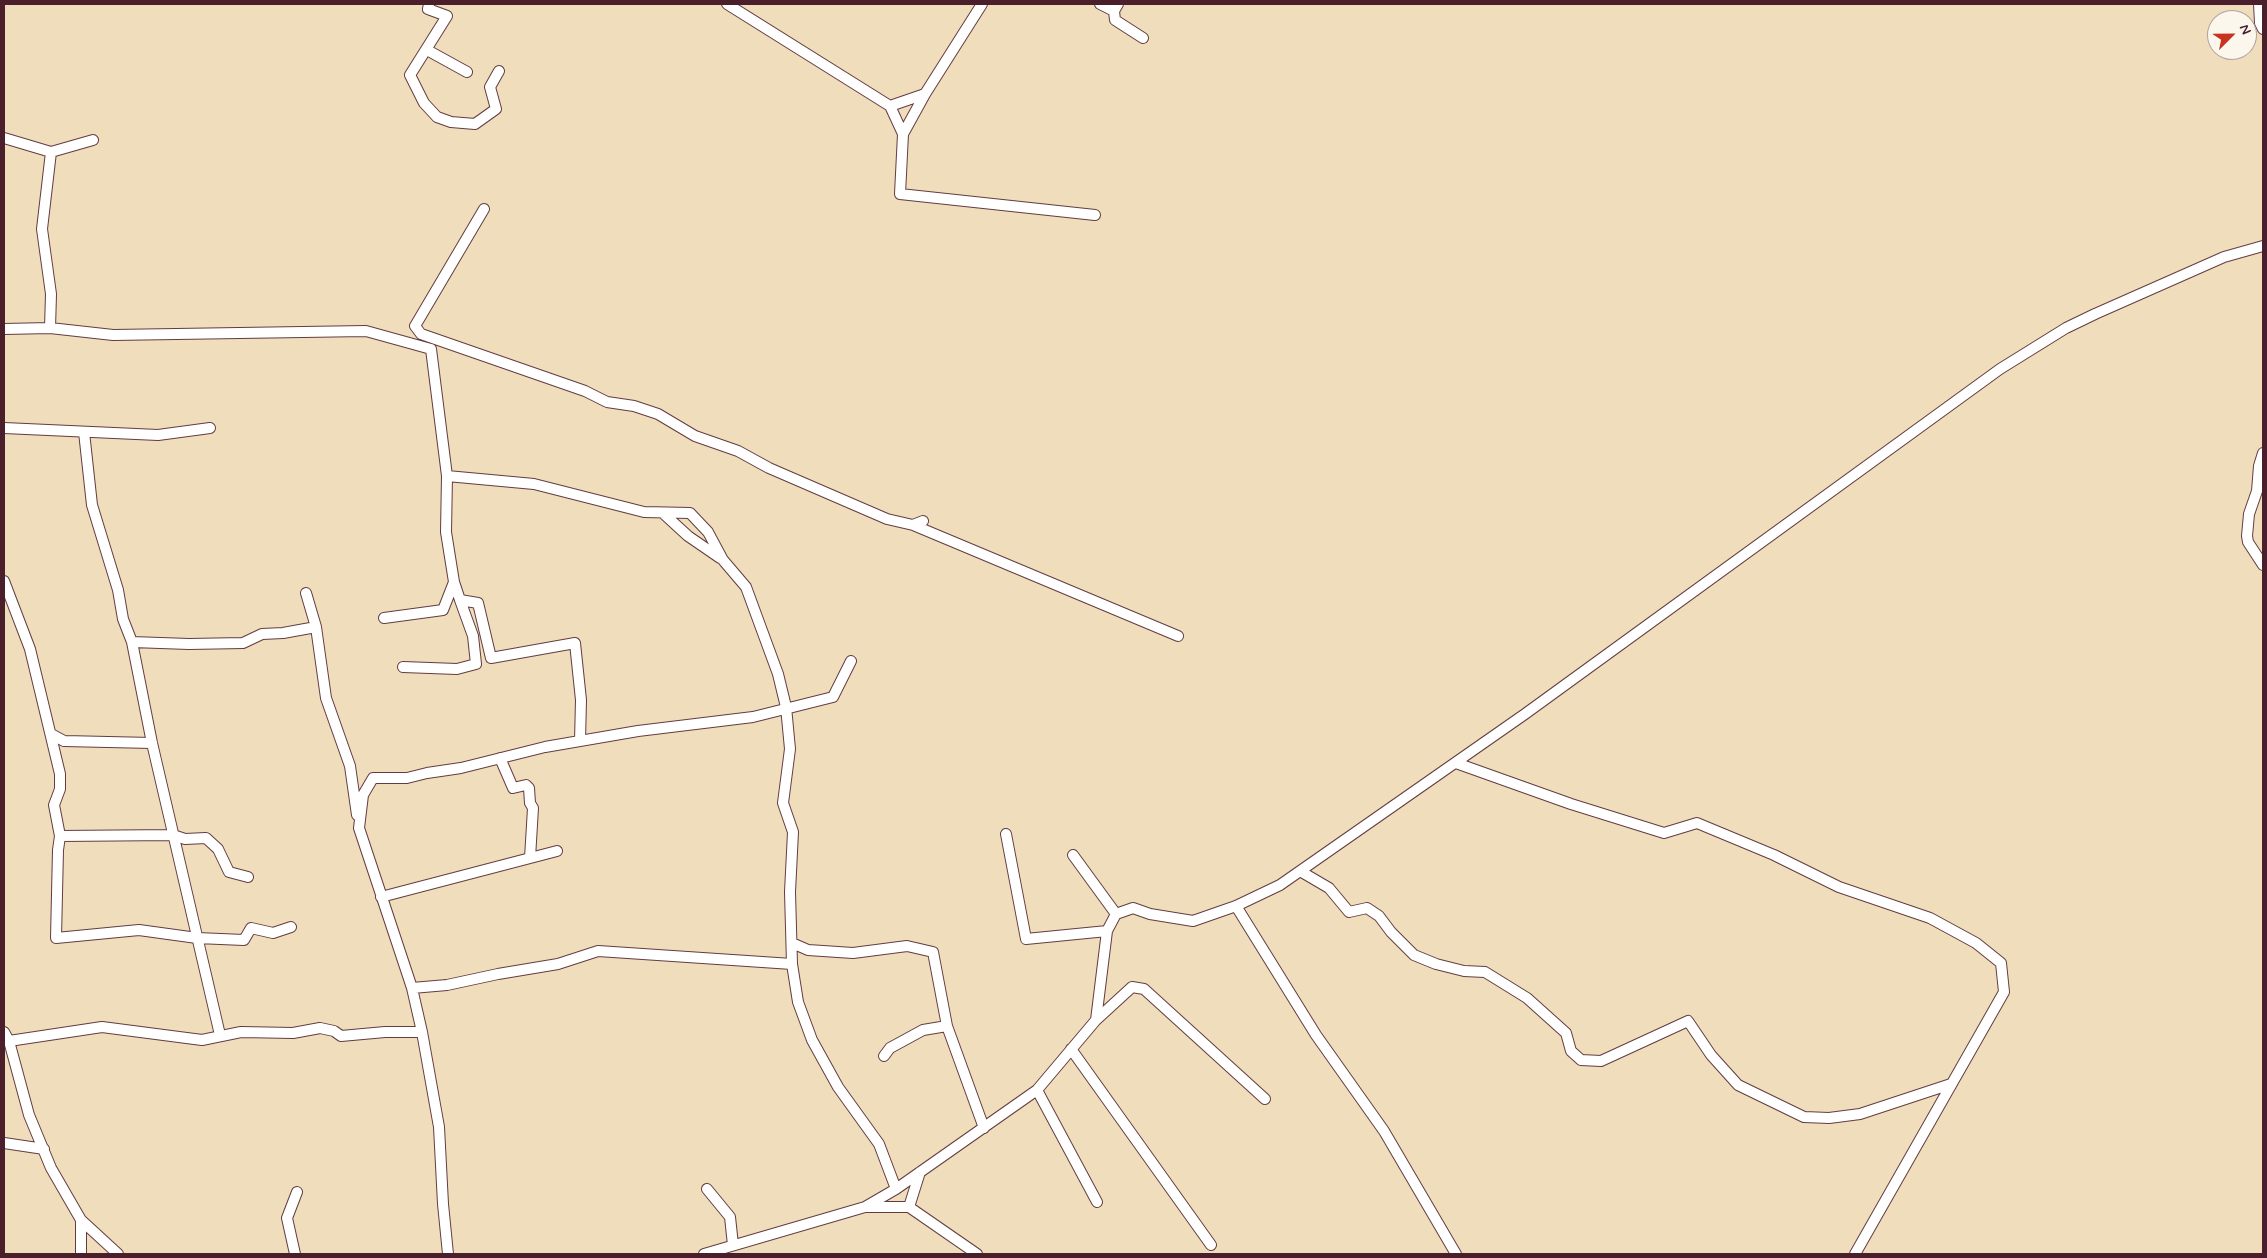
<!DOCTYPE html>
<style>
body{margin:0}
#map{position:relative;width:2267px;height:1258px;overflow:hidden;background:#efddbb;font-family:Mynerve,sans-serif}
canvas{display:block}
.frame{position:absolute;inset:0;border:5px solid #4a1f2b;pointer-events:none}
.north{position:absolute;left:2207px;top:10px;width:50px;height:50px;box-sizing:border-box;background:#fbf7ec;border:1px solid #b4a19f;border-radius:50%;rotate:67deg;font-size:14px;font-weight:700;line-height:20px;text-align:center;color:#4a1f2b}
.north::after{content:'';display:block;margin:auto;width:18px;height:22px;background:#c8321e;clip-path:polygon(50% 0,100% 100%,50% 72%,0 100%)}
</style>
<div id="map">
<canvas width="2267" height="1258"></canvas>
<div class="frame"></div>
<div class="north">N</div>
</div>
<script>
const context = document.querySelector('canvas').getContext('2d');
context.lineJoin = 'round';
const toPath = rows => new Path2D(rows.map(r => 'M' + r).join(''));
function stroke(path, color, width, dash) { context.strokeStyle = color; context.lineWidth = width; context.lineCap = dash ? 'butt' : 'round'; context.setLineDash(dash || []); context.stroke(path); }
const minor = toPath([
 [429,4,428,9,447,16,410,75,424,103,437,117,451,122,475,124,496,109,490,87,499,71],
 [727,4,890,106,903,134],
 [982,4,925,94,903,134,900,194,1095,215],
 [1100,4,1114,11,1118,4],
 [2259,4,2260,23,2263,29],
 [1114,11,1115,20,1143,38],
 [427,50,467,72],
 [890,106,925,94],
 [4,138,51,152,93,140],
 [484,209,415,326,421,334,585,391,607,402,634,406,658,414,695,436,738,451,769,468,887,519,913,525,923,521],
 [50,328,51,294,42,229,51,152],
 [4,329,50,328,113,335,366,331,431,349,447,476,446,532,454,582,460,600,478,603,491,658,575,643,581,700,580,741],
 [4,428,158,435,210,428],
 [84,432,92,505,118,590,123,619,132,642,152,743,220,1035],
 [2263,453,2259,466,2257,491,2249,514,2247,536,2248,542,2263,565],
 [447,476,534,484,644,512,690,513,708,532,723,560,746,587,778,674,786,707,790,749,783,803,793,832,790,892,792,964,798,1002,812,1040,838,1087,879,1144,896,1189],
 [664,514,688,536,720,558],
 [913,525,1178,636],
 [4,581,30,649,60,774,60,789,54,805,60,836,58,850,56,938,139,930,197,938,244,940,251,928,273,933,291,927],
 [306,593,316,627,326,698,350,766,357,815],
 [384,618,443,610,454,582],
 [132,642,189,644,243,643,262,634,283,633,316,627],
 [403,667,457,669,476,664,473,636,460,600],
 [51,734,64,741,152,743],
 [500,758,513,788,526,785,529,788,530,803,533,808,530,858],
 [1456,763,1571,804,1664,833,1697,823,1774,855,1839,887,1930,918,1976,943,2001,963,2004,992,1855,1254],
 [1006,834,1026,939,1107,931],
 [60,836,173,835,185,839,206,838,218,849,229,872,248,877],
 [1073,855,1116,914],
 [1300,871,1329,888,1349,912,1367,908,1379,916,1391,932,1414,955,1436,964,1464,971,1485,972,1527,998,1566,1033,1571,1051,1581,1060,1601,1061,1688,1021,1711,1055,1738,1085,1804,1117,1829,1118,1860,1114,1951,1084],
 [381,897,557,851],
 [1236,906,1316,1035,1384,1131,1456,1254],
 [792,943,808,950,853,953,907,946,933,952,947,1026,984,1128],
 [412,988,447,985,498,974,558,964,598,951,792,964],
 [1096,1020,1132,987,1144,989,1265,1099],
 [4,1032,9,1041,29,1115,51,1168,81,1220,118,1254],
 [9,1041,102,1027,202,1040,241,1032,293,1033,320,1028,334,1031,341,1036,385,1032,422,1032],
 [1071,1049,1211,1245],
 [884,1056,890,1048,923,1030,947,1026],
 [1037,1090,1097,1202],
 [4,1143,44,1149],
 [707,1189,730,1217,733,1245],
 [865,1207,896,1189,1037,1090,1096,1020,1107,931,1116,914,1133,908,1150,914,1193,921,1236,906,1280,885,1525,714,2000,369,2066,328,2095,314,2224,257,2263,246],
 [909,1207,920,1172],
 [81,1254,81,1220],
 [295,1254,287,1218,297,1192],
 [448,1254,443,1204,439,1127,422,1032,412,988,359,828,363,795,373,778,407,778,427,773,461,768,545,747,638,731,753,717,833,697,851,661],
 [704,1254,865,1207,909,1207,977,1254]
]);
stroke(minor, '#633c41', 12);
stroke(minor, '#fff', 10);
</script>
